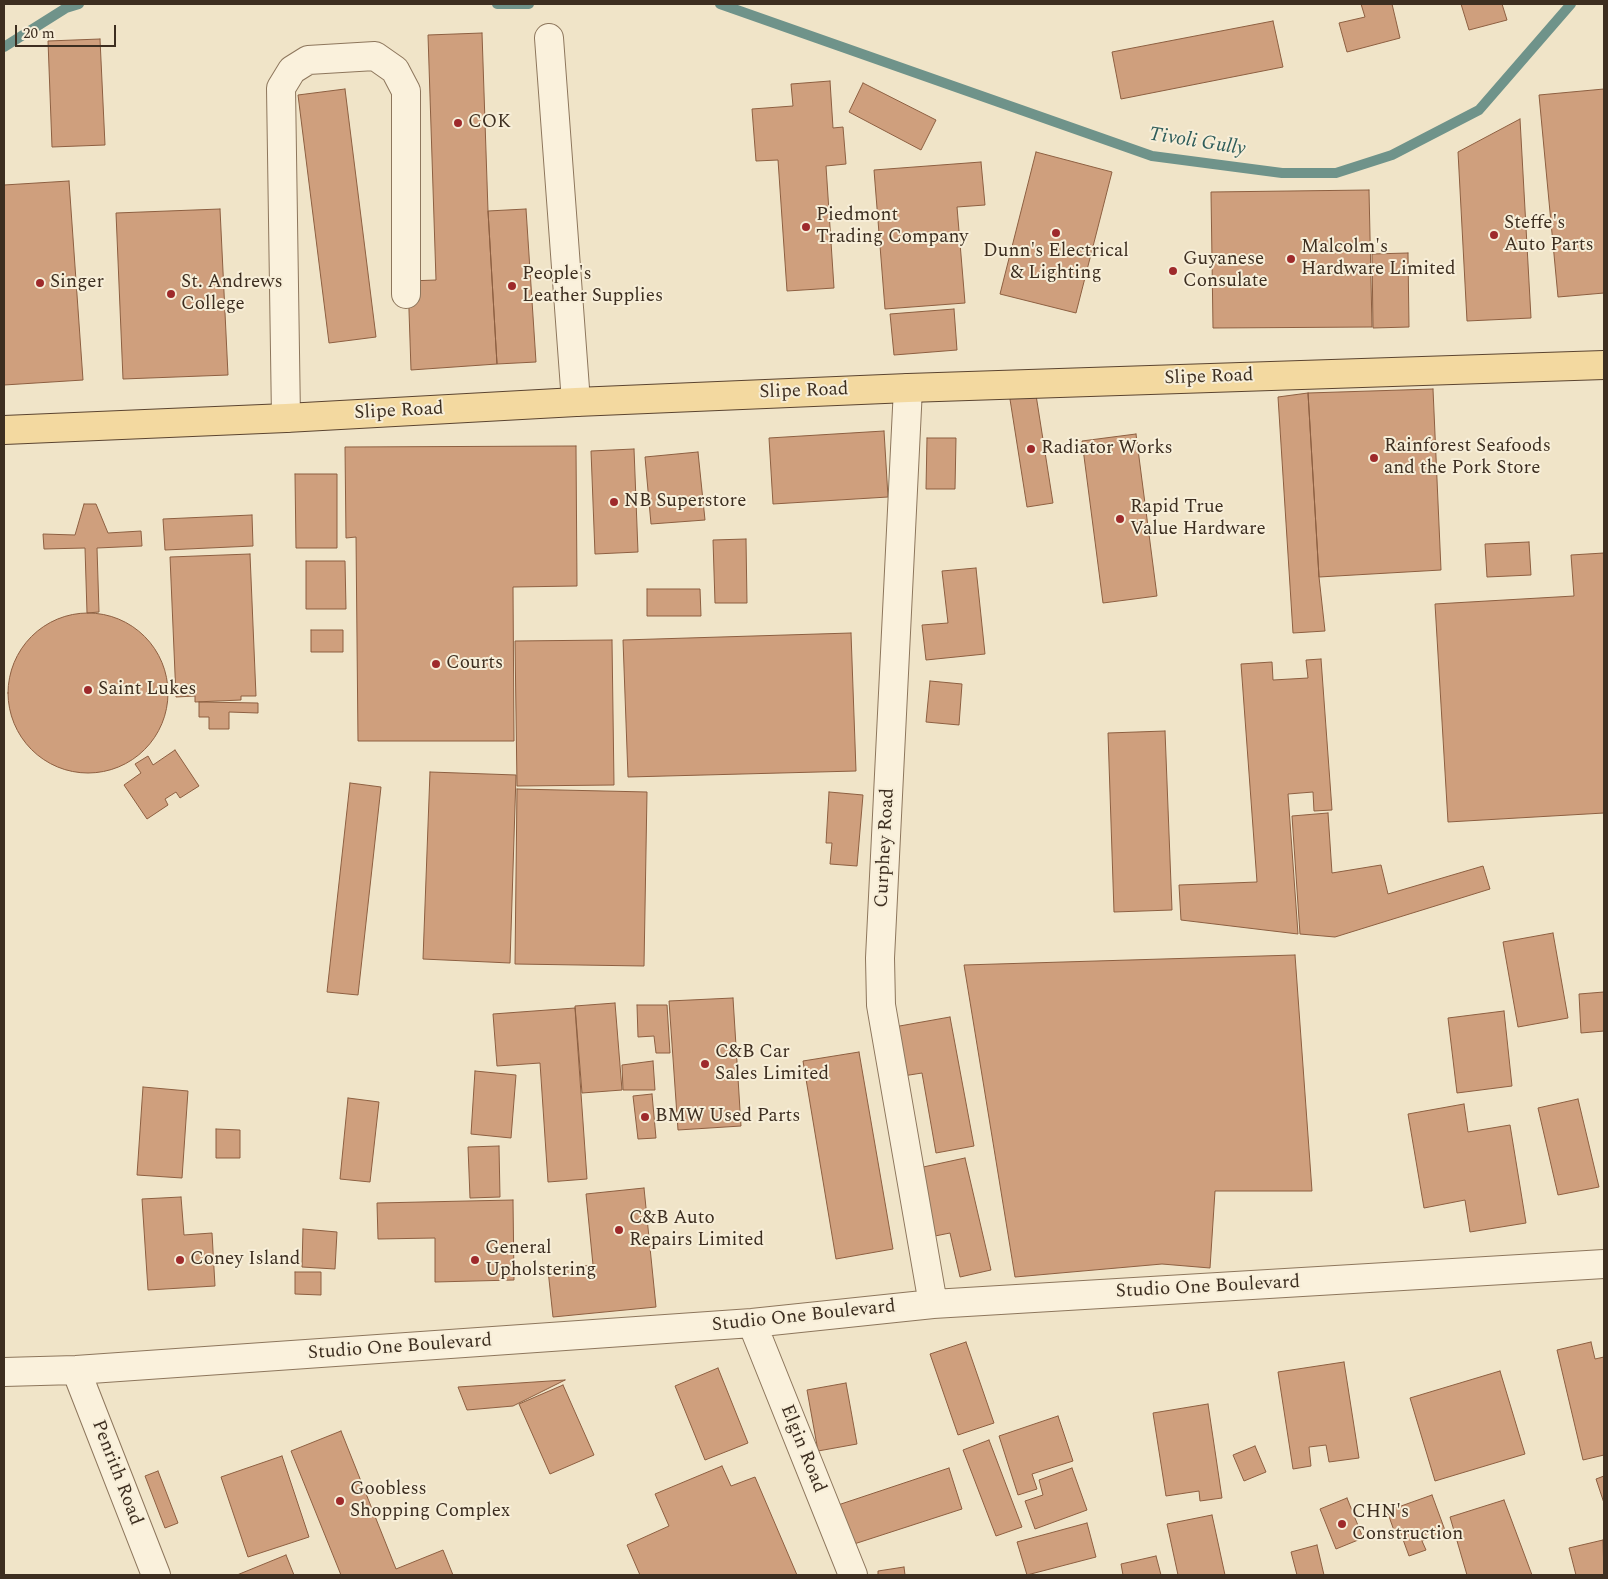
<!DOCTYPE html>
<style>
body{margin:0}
#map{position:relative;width:1608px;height:1579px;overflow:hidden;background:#f0e4c8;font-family:Spectral,serif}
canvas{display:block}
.frame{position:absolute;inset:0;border:5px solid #3d2e20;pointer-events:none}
.scale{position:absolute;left:15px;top:25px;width:101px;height:22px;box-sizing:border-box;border:2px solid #3d2e20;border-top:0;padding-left:6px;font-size:15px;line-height:18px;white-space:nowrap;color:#3d2e20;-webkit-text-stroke:4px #f7eed8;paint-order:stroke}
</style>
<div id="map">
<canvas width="1608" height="1579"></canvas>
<div class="frame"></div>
<div class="scale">20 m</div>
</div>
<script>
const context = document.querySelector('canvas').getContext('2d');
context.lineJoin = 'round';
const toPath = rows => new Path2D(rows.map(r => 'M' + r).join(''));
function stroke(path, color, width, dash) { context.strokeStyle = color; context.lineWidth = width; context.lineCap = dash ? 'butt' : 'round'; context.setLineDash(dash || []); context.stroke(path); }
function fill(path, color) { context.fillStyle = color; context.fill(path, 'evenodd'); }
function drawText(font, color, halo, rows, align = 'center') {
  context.font = font + ' Spectral,serif'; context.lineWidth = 4; context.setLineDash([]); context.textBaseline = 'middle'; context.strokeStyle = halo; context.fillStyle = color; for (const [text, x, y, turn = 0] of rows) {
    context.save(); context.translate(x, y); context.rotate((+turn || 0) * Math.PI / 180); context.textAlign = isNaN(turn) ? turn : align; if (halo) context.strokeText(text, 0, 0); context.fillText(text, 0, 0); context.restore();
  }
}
stroke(toPath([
 [497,4,529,4],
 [720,4,1152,156,1282,173,1336,173,1392,155,1479,110,1571,4],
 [4,47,66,8,79,4]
]), '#6f938a', 10);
const building = toPath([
 [1361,4,1392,4,1400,38,1347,52,1339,23,1365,17,1361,4],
 [1461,4,1502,4,1507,20,1469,30,1461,4],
 [1273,21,1283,67,1121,99,1112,52,1273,21],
 [482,33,488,211,497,364,411,370,408,281,436,280,428,35,482,33],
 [100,39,105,145,52,147,48,41,100,39],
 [830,81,833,128,843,127,846,164,826,166,834,288,787,291,778,160,756,161,752,109,793,106,791,84,830,81],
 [863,83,936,120,921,150,849,112,863,83],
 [345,89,376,337,329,343,298,95,345,89],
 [1604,89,1604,293,1558,297,1539,95,1604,89],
 [1520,119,1531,318,1467,321,1458,152,1520,119],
 [1036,152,1112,172,1076,313,1000,294,1036,152],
 [981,162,985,205,957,207,965,303,885,309,874,170,981,162],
 [69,181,83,380,4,385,4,185,69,181],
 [1369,190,1372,327,1213,328,1211,192,1369,190],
 [220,209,228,375,123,379,116,213,220,209],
 [526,209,536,362,497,364,488,211,526,209],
 [1408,253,1409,327,1373,328,1372,254,1408,253],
 [954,309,957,350,894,355,890,314,954,309],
 [1433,389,1441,570,1319,577,1308,393,1433,389],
 [1009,393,1036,395,1053,503,1027,507,1009,393],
 [1308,393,1319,577,1325,631,1293,633,1278,397,1308,393],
 [884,431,888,497,773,504,769,438,884,431],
 [1136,434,1157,596,1103,603,1082,441,1136,434],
 [927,438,956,438,955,489,926,489,927,438],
 [576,446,577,586,513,587,514,741,358,741,356,537,346,538,345,447,576,446],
 [634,449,638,552,595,554,591,451,634,449],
 [698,452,705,520,651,524,645,457,698,452],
 [295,474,337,474,337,548,296,548,295,474],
 [84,504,96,504,108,533,141,531,142,546,97,548,99,612,87,613,85,548,44,549,43,534,75,535,84,504],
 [252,515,253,546,165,550,163,519,252,515],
 [746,539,747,603,715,603,713,540,746,539],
 [1529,542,1531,575,1487,577,1485,544,1529,542],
 [1604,553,1604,813,1448,822,1435,604,1574,596,1571,555,1604,553],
 [250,554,256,696,241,696,241,700,195,702,195,696,176,697,170,557,250,554],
 [306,561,345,561,346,609,306,609,306,561],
 [976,568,985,654,926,660,922,625,948,623,942,571,976,568],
 [647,589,700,589,701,616,647,616,647,589],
 '8 693a80 80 0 1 1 160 0a80 80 0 1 1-160 0Z',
 [311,630,343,630,343,652,311,652,311,630],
 [851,633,856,771,628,777,623,640,851,633],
 [612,640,614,785,517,786,515,641,612,640],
 [1321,659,1332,810,1314,811,1313,792,1288,794,1298,934,1181,920,1179,885,1257,882,1241,664,1272,662,1273,680,1308,678,1306,660,1321,659],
 [930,681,962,684,959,725,926,722,930,681],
 [199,702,258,703,258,713,229,712,229,729,209,729,209,717,199,717,199,702],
 [1165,731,1172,910,1114,912,1108,733,1165,731],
 [175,750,199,786,180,798,176,792,165,799,168,805,147,819,124,785,141,773,135,764,148,756,153,765,175,750],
 [430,772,516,775,510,963,423,959,430,772],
 [350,783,381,787,358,995,327,992,350,783],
 [517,789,647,792,644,966,515,964,517,789],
 [829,792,863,795,857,866,830,864,832,843,826,843,829,792],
 [1328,813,1332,873,1381,865,1388,894,1483,866,1490,889,1335,937,1300,934,1292,816,1328,813],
 [1553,933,1568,1018,1518,1027,1503,942,1553,933],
 [1295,955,1312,1191,1215,1191,1210,1268,1162,1264,1015,1277,964,965,1295,955],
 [1604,992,1604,1031,1581,1033,1579,994,1604,992],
 [733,998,741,1126,678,1130,669,1001,733,998],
 [615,1003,622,1090,582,1093,575,1006,615,1003],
 [637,1005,667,1005,670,1053,656,1053,654,1036,638,1037,637,1005],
 [575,1008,587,1179,548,1182,540,1063,497,1066,493,1014,575,1008],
 [1504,1011,1512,1086,1457,1093,1448,1018,1504,1011],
 [950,1017,974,1146,936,1153,922,1073,903,1076,894,1027,950,1017],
 [859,1052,893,1249,836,1259,803,1061,859,1052],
 [653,1061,655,1090,623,1090,622,1065,653,1061],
 [475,1071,516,1075,511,1138,471,1134,475,1071],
 [143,1087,188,1091,182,1178,137,1175,143,1087],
 [652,1094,656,1138,638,1139,633,1096,652,1094],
 [348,1098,379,1102,370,1182,340,1179,348,1098],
 [1578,1099,1599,1187,1558,1195,1538,1108,1578,1099],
 [1464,1104,1468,1132,1510,1125,1526,1223,1470,1232,1465,1200,1424,1208,1408,1114,1464,1104],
 [216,1129,240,1130,240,1158,216,1158,216,1129],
 [499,1146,500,1197,470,1198,468,1147,499,1146],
 [965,1158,991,1270,960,1277,950,1233,930,1237,914,1169,965,1158],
 [644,1188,656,1307,553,1317,548,1270,593,1265,586,1194,644,1188],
 [181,1197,184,1235,212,1233,215,1286,148,1290,142,1199,181,1197],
 [513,1200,514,1280,435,1282,435,1238,378,1239,377,1203,513,1200],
 [303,1229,337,1232,335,1269,302,1267,303,1229],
 [295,1272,321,1272,321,1295,295,1294,295,1272],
 [966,1342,994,1423,958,1435,930,1354,966,1342],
 [1591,1342,1595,1359,1604,1357,1604,1455,1583,1460,1557,1350,1591,1342],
 [1344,1362,1359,1458,1329,1462,1326,1445,1309,1447,1311,1466,1293,1469,1278,1372,1344,1362],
 [718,1368,748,1443,705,1460,675,1386,718,1368],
 [1500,1371,1525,1454,1435,1481,1410,1398,1500,1371],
 [565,1380,513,1406,467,1410,458,1387,565,1380],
 [846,1383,857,1444,818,1451,807,1390,846,1383],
 [563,1385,594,1455,550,1474,519,1404,563,1385],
 [1208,1404,1222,1498,1200,1501,1199,1491,1166,1496,1153,1413,1208,1404],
 [1058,1416,1073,1461,1032,1474,1037,1489,1018,1495,999,1436,1058,1416],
 [341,1431,396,1569,443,1550,453,1575,341,1575,291,1451,341,1431],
 [989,1440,1022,1527,996,1536,963,1450,989,1440],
 [1255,1446,1266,1472,1244,1481,1233,1455,1255,1446],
 [282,1456,309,1537,248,1557,221,1477,282,1456],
 [722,1466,731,1486,755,1477,797,1575,640,1575,627,1545,669,1526,655,1494,722,1466],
 [949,1468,962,1509,851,1545,838,1505,949,1468],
 [1072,1468,1087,1510,1035,1529,1025,1501,1043,1495,1039,1480,1072,1468],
 [158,1471,178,1523,165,1528,145,1476,158,1471],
 [1604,1476,1604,1503,1596,1479,1604,1476],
 [1432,1495,1446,1533,1422,1541,1426,1550,1409,1556,1401,1534,1396,1536,1387,1511,1432,1495],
 [1347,1498,1363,1538,1336,1549,1320,1509,1347,1498],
 [1504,1500,1532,1575,1467,1575,1450,1517,1504,1500],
 [1212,1515,1225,1575,1178,1575,1167,1524,1212,1515],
 [1087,1523,1096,1557,1027,1575,1017,1542,1087,1523],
 [1603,1540,1604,1575,1576,1575,1569,1548,1603,1540],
 [1317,1545,1324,1575,1297,1575,1291,1552,1317,1545],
 [286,1555,294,1575,237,1575,286,1555],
 [1156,1556,1161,1575,1123,1575,1121,1564,1156,1556],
 [904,1567,905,1575,878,1575,878,1571,904,1567]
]);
fill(building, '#cf9f7d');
stroke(building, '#8d5f41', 1);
const minor = toPath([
 [549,38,576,402],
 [908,388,880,958,881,1005,933,1304],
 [286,418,281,88,292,70,308,60,375,56,395,70,406,91,406,294],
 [752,1323,853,1575],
 [76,1370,156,1575],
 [4,1372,76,1370,752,1323,933,1304,1604,1264]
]);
const major = toPath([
 [4,430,286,418,576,402,908,388,1604,365]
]);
stroke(minor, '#8d765c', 30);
stroke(major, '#5b4430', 30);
stroke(minor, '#faf1dc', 28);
stroke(major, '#f3d9a0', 28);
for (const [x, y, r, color] of [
 [458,123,5,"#9e2a2b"],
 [806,227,5,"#9e2a2b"],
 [1056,233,5,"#9e2a2b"],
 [1494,235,5,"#9e2a2b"],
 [1291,259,5,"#9e2a2b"],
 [1173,271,5,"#9e2a2b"],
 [40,283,5,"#9e2a2b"],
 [512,286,5,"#9e2a2b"],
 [171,294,5,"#9e2a2b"],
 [1031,449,5,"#9e2a2b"],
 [1374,458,5,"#9e2a2b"],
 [614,502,5,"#9e2a2b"],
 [1120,519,5,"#9e2a2b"],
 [436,664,5,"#9e2a2b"],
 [88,690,5,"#9e2a2b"],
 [705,1064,5,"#9e2a2b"],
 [645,1117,5,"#9e2a2b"],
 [619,1230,5,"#9e2a2b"],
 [180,1260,5,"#9e2a2b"],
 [475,1260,5,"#9e2a2b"],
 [340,1501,5,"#9e2a2b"],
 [1342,1524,5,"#9e2a2b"]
]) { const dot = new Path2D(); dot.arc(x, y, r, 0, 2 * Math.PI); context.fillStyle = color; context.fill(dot); stroke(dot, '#f7eed8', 2); }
drawText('19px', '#3d2e20', '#f7eed8', [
 ["COK",468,123],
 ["Piedmont",816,216],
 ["Trading Company",816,238],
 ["Steffe's",1504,224],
 ["Auto Parts",1504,246],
 ["Malcolm's",1301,248],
 ["Hardware Limited",1301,270],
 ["Dunn's Electrical",1056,252,"center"],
 ["& Lighting",1056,274,"center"],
 ["Guyanese",1183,260],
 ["Consulate",1183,282],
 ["People's",522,275],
 ["Leather Supplies",522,297],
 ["Singer",50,283],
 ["St. Andrews",181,283],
 ["College",181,305],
 ["Rainforest Seafoods",1384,447],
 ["and the Pork Store",1384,469],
 ["Radiator Works",1041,449],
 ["NB Superstore",624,502],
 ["Rapid True",1130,508],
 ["Value Hardware",1130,530],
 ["Courts",446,664],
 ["Saint Lukes",98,690],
 ["C&B Car",715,1053],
 ["Sales Limited",715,1075],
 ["BMW Used Parts",655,1117],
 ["C&B Auto",629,1219],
 ["Repairs Limited",629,1241],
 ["General",485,1249],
 ["Upholstering",485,1271],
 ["Coney Island",190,1260],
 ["Goobless",350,1490],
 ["Shopping Complex",350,1512],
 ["CHN's",1352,1513],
 ["Construction",1352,1535]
], 'left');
drawText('19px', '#3d2e20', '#f7eed8', [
 ["Slipe Road",1209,378,-2],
 ["Slipe Road",804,392,-2],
 ["Slipe Road",399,412,-3],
 ["Curphey Road",886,848,-87],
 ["Studio One Boulevard",1208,1288,-3],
 ["Studio One Boulevard",804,1317,-6],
 ["Studio One Boulevard",400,1348,-4],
 ["Elgin Road",802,1449,68],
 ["Penrith Road",116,1473,69]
]);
drawText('italic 20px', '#2f5d5a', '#f7eed8', [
 ["Tivoli Gully",1197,143,9]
]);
</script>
